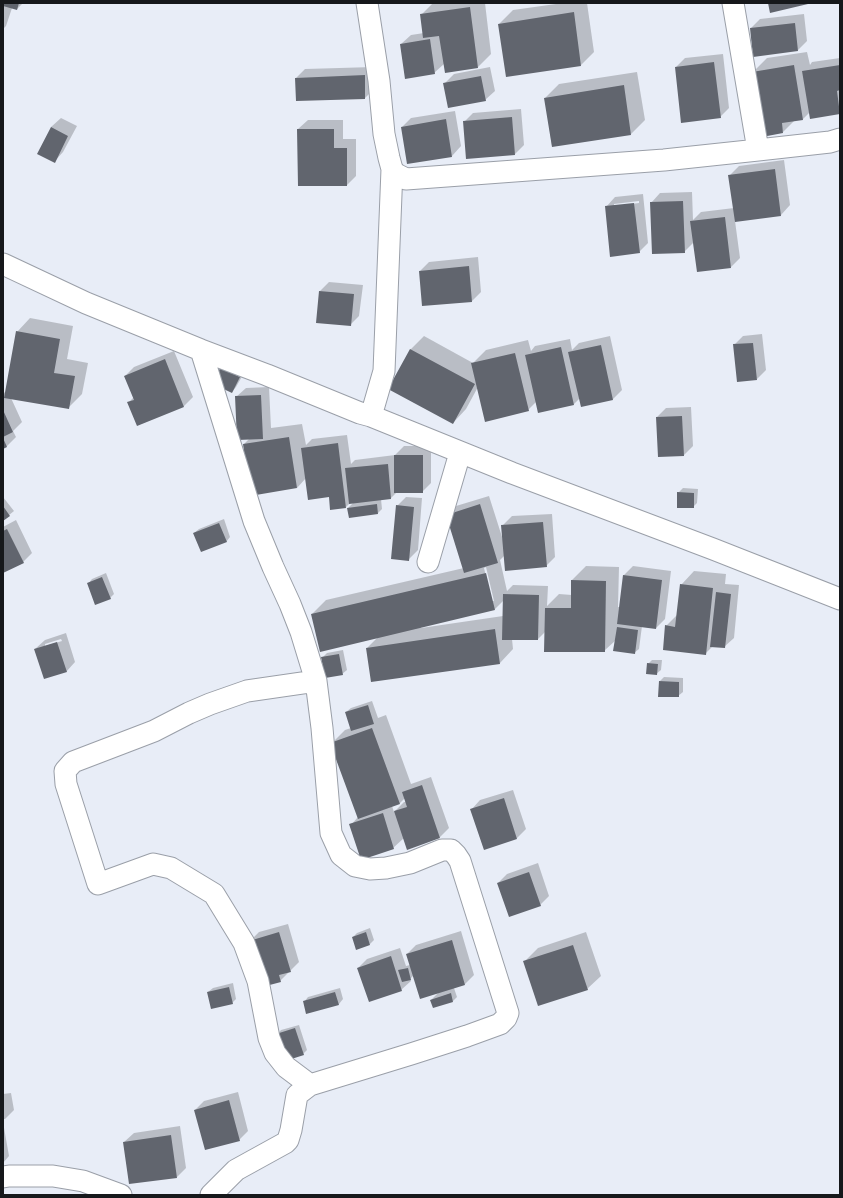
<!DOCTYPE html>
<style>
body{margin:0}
#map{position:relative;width:843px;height:1198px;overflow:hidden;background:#e8edf7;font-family:Commissioner,sans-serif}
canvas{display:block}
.frame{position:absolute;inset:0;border:4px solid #16181b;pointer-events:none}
</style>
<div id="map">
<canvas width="843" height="1198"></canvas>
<div class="frame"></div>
</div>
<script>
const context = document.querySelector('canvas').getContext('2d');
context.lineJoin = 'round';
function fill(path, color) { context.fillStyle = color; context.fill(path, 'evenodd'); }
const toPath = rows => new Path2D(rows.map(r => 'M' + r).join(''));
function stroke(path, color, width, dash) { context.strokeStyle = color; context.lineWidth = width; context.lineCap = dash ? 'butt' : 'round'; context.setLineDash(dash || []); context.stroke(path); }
fill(toPath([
 [3,3,23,3,17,9,12,8,6,26,3,29],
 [433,3,485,3,491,54,478,67,444,64,434,73,401,44,411,35,424,33,421,15],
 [563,3,587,3,594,52,581,65,499,24,513,10],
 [804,14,807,41,798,50,751,28,760,19],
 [807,52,810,65,812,62,840,58,840,113,811,118,810,112,803,119,795,120,783,132,753,72,767,58],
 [723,54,729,108,720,117,676,67,685,58],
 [373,67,374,89,365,98,297,100,296,78,305,69],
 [490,67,495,91,485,100,445,83,454,74],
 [637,72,645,120,631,134,552,146,545,98,559,84],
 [521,109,524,145,515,154,464,122,473,113],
 [455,111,461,146,452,156,402,127,411,118],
 [61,118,77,126,63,152,54,162,51,127],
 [308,120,343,120,343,139,356,139,356,176,347,185,298,129],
 [784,160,790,205,781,215,735,221,740,258,731,267,694,242,684,252,651,203,660,193,692,192,693,220,701,212,734,208,729,176,739,166],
 [643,194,648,243,639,252,606,207,615,197],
 [639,201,639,203,614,206,614,204],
 [478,257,481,292,472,301,423,305,420,271,429,262],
 [329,282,363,285,359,316,350,325,317,322,320,291],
 [30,318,73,326,67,359,88,363,82,394,68,408,11,398,22,422,13,431,16,437,7,446,3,448,3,393,6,392,17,332],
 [762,334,766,370,757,379,734,345,743,336],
 [424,336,473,363,486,350,528,340,531,351,535,346,570,339,572,350,579,343,610,336,622,390,613,399,581,406,580,398,574,404,536,402,528,410,478,387,466,409,453,423,410,350],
 [174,351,193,397,184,406,138,425,129,402,134,397,125,376,134,367],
 [221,369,244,373,236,387,232,392],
 [269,387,271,428,302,424,306,445,312,439,347,435,351,464,355,460,395,455,404,446,431,446,431,483,422,492,397,492,391,498,381,499,382,509,378,513,348,508,354,502,350,503,346,507,306,478,297,488,244,444,249,439,236,397,246,388],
 [691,407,693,446,684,455,659,456,657,417,666,408],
 [683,488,698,489,697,503,693,507,678,493],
 [489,496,503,540,502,526,512,516,552,514,555,557,546,566,505,555,500,560,507,591,513,585,548,586,547,606,559,594,572,595,572,580,586,566,619,567,618,607,620,607,624,575,633,566,671,571,665,619,656,628,642,626,639,649,634,653,616,640,604,651,545,632,538,639,512,639,513,649,500,663,367,648,378,637,312,614,326,600,464,568,447,515,456,506],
 [486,567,494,601,492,601,484,568],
 [504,600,503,616,421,628,421,627,495,609],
 [3,497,14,511,3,520],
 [406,497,422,498,418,550,408,560,397,506],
 [224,519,230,537,226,542,194,533,199,529],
 [16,520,32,553,23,562,3,572,3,527],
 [694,571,726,574,725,584,739,585,734,638,724,647,713,646,705,654,666,626,677,615,681,585],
 [106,573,114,594,110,598,88,584,92,579],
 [66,633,75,662,66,672,35,649,45,640],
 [61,639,62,641,45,646,45,644],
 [343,650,347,670,342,674,323,657,327,653],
 [652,660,662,660,661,670,656,674,648,664],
 [664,677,683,678,683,692,678,696,660,681],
 [372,701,378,718,386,715,411,784,431,777,449,828,440,837,404,838,393,848,351,825,358,817,331,744,345,730,351,728,346,712,351,708],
 [405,798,406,802,404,802,394,812,392,806,400,803],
 [513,790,526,829,517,838,484,849,471,810,480,800],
 [538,863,549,896,540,905,498,883,507,874],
 [288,924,299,962,280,981,250,941,259,932],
 [370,928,374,940,370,944,353,937,357,933],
 [461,931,474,975,465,984,454,988,457,997,453,1001,431,1000,438,993,414,975,410,979,411,981,401,990,358,968,367,959,400,948,406,966,410,965,407,954,416,945],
 [586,932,601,976,587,989,525,961,538,948],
 [233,983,236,999,232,1003,208,992,213,988],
 [340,988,343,999,339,1004,307,1013,304,1002,308,997],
 [299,1025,307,1050,303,1054,277,1035,281,1030],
 [238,1092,248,1131,239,1140,195,1110,204,1101],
 [11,1093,14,1110,5,1119,3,1119,3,1094],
 [3,1122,9,1156,3,1163],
 [180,1126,186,1168,177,1177,124,1142,134,1133]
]), '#0003');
fill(toPath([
 [3,3,19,3,17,10,3,6],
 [768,3,808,3,808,4,770,13],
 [470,7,478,68,445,73,439,36,423,38,420,14],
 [574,12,581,66,506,77,498,24],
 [795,23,798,51,753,57,750,28],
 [430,39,435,74,405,79,400,44],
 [714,62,721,118,681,123,675,67],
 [794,65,803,120,782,123,783,133,762,137,752,72],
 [840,65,840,90,837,91,840,114,810,119,802,71],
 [365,75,365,99,296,101,295,78],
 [481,76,486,101,448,108,443,83],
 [624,85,631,135,552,147,544,98],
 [512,117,515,155,466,159,463,121],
 [446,119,452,157,407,164,401,127],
 [51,127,68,136,55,163,37,154],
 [297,129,334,129,334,148,347,148,347,186,298,186],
 [775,169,781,216,735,222,728,175],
 [683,201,685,253,652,254,650,202],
 [634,203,640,253,610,257,605,206],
 [725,217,731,268,697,272,690,221],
 [469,266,472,302,422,306,419,271],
 [319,291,354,294,351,326,316,323],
 [16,331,60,339,54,373,75,376,69,409,4,398],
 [753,343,757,380,737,382,733,344],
 [601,345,613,400,581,407,568,352],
 [561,347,574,405,538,413,525,355],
 [410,349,475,384,453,424,388,389],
 [515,353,529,411,485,422,471,363],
 [165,359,184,407,137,426,127,402,134,400,124,376],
 [220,368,240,377,232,393,213,384],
 [261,395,263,439,237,440,235,396],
 [3,410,13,432,3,437],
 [682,416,684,456,658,457,656,417],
 [289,437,297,488,250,496,243,444],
 [3,438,7,447,3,449],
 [338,443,346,508,330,510,329,497,308,500,301,448],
 [394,455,423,455,423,493,394,493],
 [388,464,391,499,349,504,345,468],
 [677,492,694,493,694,508,677,508],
 [377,504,378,514,349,518,347,508],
 [480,504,498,563,464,573,446,515],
 [396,505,414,507,409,561,391,559],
 [3,506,10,516,3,521],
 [543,522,547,567,505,571,501,525],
 [219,523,227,542,201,552,193,533],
 [7,529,24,563,3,573,3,531],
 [486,573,495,610,320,652,311,614],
 [623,575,662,580,656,629,617,624],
 [102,577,111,599,95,605,87,583],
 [571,580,606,581,605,652,544,652,545,608,571,608],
 [680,584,713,588,706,655,663,650,665,625,675,627],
 [716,592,731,594,725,648,710,647],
 [503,594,539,595,538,640,502,640],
 [617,627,638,630,635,654,613,651],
 [495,629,500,664,371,682,366,648],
 [57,642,67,672,44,679,34,649],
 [339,654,343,675,325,678,321,657],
 [647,663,658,664,657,675,646,674],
 [659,681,679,682,679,697,658,697],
 [368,705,374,724,351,731,345,712],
 [372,728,400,804,358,819,330,743],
 [422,785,440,838,407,850,394,811,407,807,402,792],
 [504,798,517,839,484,850,470,809],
 [383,813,394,849,361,860,349,824],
 [529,872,541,906,509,917,497,883],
 [279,932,291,972,279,975,281,982,262,987,249,941],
 [366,932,370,945,356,950,352,937],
 [452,940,465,985,420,999,406,954],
 [573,945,588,990,538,1006,523,961],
 [391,956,402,991,369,1002,357,968],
 [408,968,411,980,402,982,398,970],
 [229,987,233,1004,211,1009,207,992],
 [335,992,339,1005,306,1014,303,1001],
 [451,993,453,1002,433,1008,430,1000],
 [295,1028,304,1055,285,1061,276,1034],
 [229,1100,240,1141,205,1150,194,1110],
 [171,1135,177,1178,129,1184,123,1142]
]), '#61656e');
const street = toPath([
 [367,3,379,81,384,134,389,158,392,169,396,174,406,179,664,160,758,150,830,142,840,139],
 [733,3,758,150],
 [3,264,86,303,201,350,267,375,360,413,371,416,512,473,713,549,840,599],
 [201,350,254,521,273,567,290,604,301,632,316,681,322,728,331,833,341,855,355,866,370,869,386,868,410,863,442,850,451,850,456,855,460,861,508,1013,506,1018,500,1024,467,1036,411,1054,310,1085,297,1095,291,1130,288,1140,285,1143,236,1170,211,1195],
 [371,416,384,371,392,169],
 [428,562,460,453],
 [310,1085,286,1067,275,1053,269,1038,258,981,244,943,214,894,171,868,153,864,98,884,66,784,65,771,73,762,154,731,189,713,210,704,247,691,316,681],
 [3,1177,9,1176,53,1176,83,1181,121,1195]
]);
stroke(street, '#9a9fa8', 23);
stroke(street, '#fff', 21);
</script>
